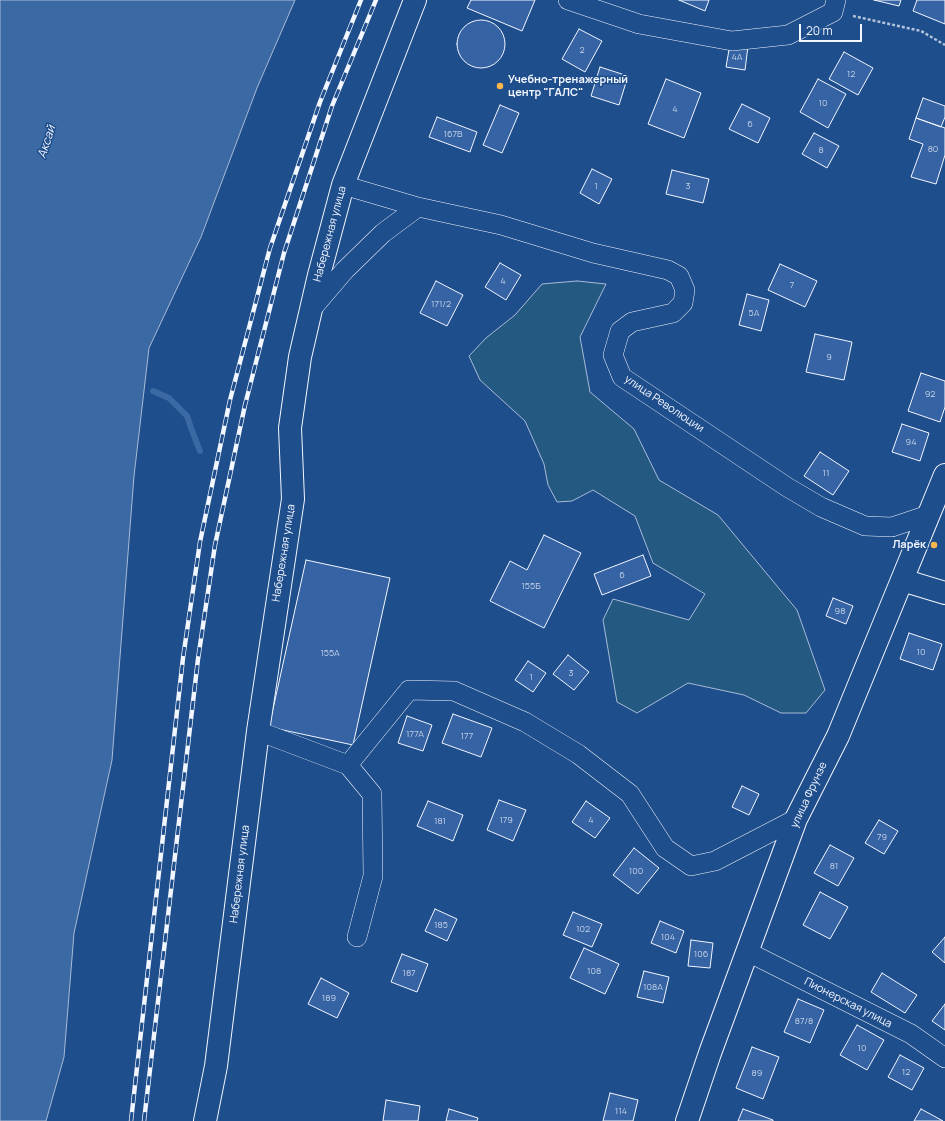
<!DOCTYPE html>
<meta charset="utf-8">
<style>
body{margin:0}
#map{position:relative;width:945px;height:1121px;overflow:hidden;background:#1f4e8c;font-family:Manrope,sans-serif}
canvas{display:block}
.scale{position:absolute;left:799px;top:24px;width:63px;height:18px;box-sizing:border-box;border:2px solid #f2f6ff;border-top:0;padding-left:5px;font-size:12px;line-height:14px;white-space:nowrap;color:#f2f6ff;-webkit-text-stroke:3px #1f4e8c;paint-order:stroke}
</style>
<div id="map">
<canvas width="945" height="1121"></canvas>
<div class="scale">20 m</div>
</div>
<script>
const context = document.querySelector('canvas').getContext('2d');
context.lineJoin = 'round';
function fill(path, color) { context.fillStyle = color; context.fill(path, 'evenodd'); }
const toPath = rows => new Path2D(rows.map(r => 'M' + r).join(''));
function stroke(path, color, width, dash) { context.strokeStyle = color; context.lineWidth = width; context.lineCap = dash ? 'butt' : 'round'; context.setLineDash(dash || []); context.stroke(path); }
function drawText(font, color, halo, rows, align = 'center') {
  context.font = font + ' Manrope,sans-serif'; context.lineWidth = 3; context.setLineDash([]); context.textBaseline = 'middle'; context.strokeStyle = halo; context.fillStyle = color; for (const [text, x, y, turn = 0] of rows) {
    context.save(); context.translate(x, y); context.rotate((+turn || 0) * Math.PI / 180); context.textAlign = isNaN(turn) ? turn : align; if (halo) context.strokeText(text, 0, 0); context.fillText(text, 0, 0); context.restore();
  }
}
const green = toPath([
 [577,281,606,284,580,337,590,392,634,429,659,480,718,515,797,610,825,690,806,713,781,713,744,695,688,683,637,713,617,702,603,620,613,599,689,620,705,594,653,563,635,516,593,490,572,501,557,502,548,485,544,464,525,421,480,380,469,356,486,338,515,315,542,284,577,281]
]);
fill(green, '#245a82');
stroke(green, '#a8bbd7', 1);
const water = toPath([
 [0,0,295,0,257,88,201,237,149,348,134,476,112,760,74,933,64,1057,46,1121,0,1121,0,0]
]);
fill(water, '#3b69a3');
stroke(water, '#a8bbd7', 1);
stroke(toPath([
 [153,391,169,398,187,416,191,428,200,451]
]), '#3b69a3', 6);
const building = toPath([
 [471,0,535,0,522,31,467,8,471,0],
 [679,0,709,0,705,11,679,0],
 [874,0,901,0,899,6,874,0],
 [917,0,945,0,945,24,913,11,917,0],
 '457 44a24 24 0 1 1 48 0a24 24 0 1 1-48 0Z',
 [579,29,602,41,585,72,562,59,579,29],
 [730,44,748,46,745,70,726,67,730,44],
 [844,52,873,68,858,95,829,79,844,52],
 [600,67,628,76,619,105,591,96,600,67],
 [666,79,701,93,684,138,648,124,666,79],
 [818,79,846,94,828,128,800,112,818,79],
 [923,98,945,106,945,117,941,127,916,118,923,98],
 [742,104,770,118,758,143,729,129,742,104],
 [500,105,519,113,502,153,483,145,500,105],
 [437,117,477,132,470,152,429,137,437,117],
 [916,118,945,128,945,155,936,184,911,177,923,144,909,139,916,118],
 [814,133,839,146,827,168,802,154,814,133],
 [592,169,612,179,599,204,580,193,592,169],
 [672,170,709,179,703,203,666,194,672,170],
 [500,263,521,275,506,300,485,287,500,263],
 [780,264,817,281,805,307,768,290,780,264],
 [436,281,463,295,447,326,420,313,436,281],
 [747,294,769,300,761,331,739,325,747,294],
 [815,334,852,342,844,380,806,372,815,334],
 [921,373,945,381,945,407,940,422,908,411,921,373],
 [902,424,929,433,920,461,892,452,902,424],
 [820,452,849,471,833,495,804,476,820,452],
 [544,535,581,553,544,628,490,601,510,561,527,570,544,535],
 [643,555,651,576,602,595,594,574,643,555],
 [306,560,390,578,353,745,269,727,306,560],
 [833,598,853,606,846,624,826,616,833,598],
 [909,633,942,644,933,670,900,659,909,633],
 [568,655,589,672,574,690,553,674,568,655],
 [528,661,546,673,533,692,515,680,528,661],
 [453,714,492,728,481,757,442,743,453,714],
 [407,716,432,725,423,751,398,743,407,716],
 [742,786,759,794,749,815,732,807,742,786],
 [499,800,526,810,513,841,487,830,499,800],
 [428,801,463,815,453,841,417,826,428,801],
 [586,801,610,818,595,838,572,822,586,801],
 [879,820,898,831,884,854,865,843,879,820],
 [830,845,854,858,838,886,814,873,830,845],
 [634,848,659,868,638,894,613,875,634,848],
 [820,892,848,907,830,939,803,925,820,892],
 [435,909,457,919,447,941,425,931,435,909],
 [573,912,602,924,592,947,563,935,573,912],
 [660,921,684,931,676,953,651,943,660,921],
 [945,937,945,963,932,952,945,937],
 [691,940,713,943,710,968,688,966,691,940],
 [584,948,619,964,605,994,570,978,584,948],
 [402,954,428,964,417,992,391,982,402,954],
 [644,971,669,977,663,1003,637,997,644,971],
 [882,973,917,995,905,1013,871,992,882,973],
 [321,978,349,993,337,1018,308,1004,321,978],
 [798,999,824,1010,810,1043,784,1032,798,999],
 [945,1004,945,1030,932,1021,945,1004],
 [857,1025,884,1040,867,1070,840,1055,857,1025],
 [752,1047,779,1057,763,1099,736,1088,752,1047],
 [900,1055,924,1068,912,1090,888,1077,900,1055],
 [610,1093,638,1100,633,1121,603,1121,610,1093],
 [386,1100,420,1106,418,1121,383,1121,386,1100],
 [449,1109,478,1118,477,1121,446,1121,449,1109],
 [743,1109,773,1120,773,1121,738,1121,743,1109],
 [921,1109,943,1121,914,1121,921,1109]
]);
fill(building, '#3563a3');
stroke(building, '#f2f6ff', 1);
const minor = toPath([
 [568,0,639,24,732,41,788,35,833,12,836,0],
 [343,185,418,207,501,225,593,253,668,270,679,276,685,290,683,303,673,313,632,322,620,331,613,355,622,377,787,487,821,507,865,526,892,527,928,515],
 [310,311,345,270,383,233,418,207],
 [258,731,348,765,372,794,373,876,357,937],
 [348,765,409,690,454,691,525,722,578,754,630,794,665,848,691,866,715,861,796,819],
 [748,952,911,1034,945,1058]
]);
const tertiary = toPath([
 [902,580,945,593],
 [205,1121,216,1066,258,731,293,499,290,428,300,357,319,275,343,185,415,0],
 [687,1121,710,1053,796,819,838,736,945,475]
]);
stroke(minor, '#f2f6ff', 20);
stroke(tertiary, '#f2f6ff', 24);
stroke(toPath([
 [853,16,921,31,945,45]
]), '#b3c4dc', 2.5, [3, 2]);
stroke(minor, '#1f4e8c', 19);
stroke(tertiary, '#1f4e8c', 22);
const rail = toPath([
 [131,1121,183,658,200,542,230,400,270,248,320,102,361,0],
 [144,1121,198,659,215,545,245,405,284,253,332,106,376,0]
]);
stroke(rail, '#f2f6ff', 4.5);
stroke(rail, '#1f4e8c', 3, [9]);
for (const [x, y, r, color] of [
 [500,86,4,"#ffb74d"],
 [934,545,4,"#ffb74d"]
]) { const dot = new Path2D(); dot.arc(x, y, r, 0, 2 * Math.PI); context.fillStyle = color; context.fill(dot); stroke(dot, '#1f4e8c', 1.5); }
drawText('9px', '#c3d1e8', null, [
 ["2",582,50],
 ["4А",737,57],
 ["12",851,74],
 ["10",823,103],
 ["4",675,109],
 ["6",750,124],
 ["167В",453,134],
 ["80",933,149],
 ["8",821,150],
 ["1",596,186],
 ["3",688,186],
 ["4",503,281],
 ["7",792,285],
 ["171/2",441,304],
 ["5А",754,313],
 ["9",829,357],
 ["92",930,394],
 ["94",911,442],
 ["11",826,473],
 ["6",622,575],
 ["155Б",531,586],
 ["98",840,611],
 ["10",921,652],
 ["155А",330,653],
 ["3",571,673],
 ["1",531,677],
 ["177А",415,734],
 ["177",467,736],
 ["179",506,820],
 ["4",591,820],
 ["181",440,821],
 ["79",882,837],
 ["81",834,866],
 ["100",636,871],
 ["185",441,925],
 ["102",583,929],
 ["104",668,937],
 ["106",701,954],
 ["108",594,971],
 ["187",409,973],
 ["108А",653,987],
 ["189",329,998],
 ["87/8",804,1021],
 ["10",862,1048],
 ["12",906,1072],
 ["89",757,1073],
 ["114",621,1111]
]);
drawText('bold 11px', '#f2f6ff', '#1f4e8c', [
 ["Учебно-тренажерный",508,80],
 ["центр \"ГАЛС\"",508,93],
 ["Ларёк",926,545,"right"]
], 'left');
drawText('11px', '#f2f6ff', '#1f4e8c', [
 ["Набережная улица",330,234,-75],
 ["улица Революции",664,404,34],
 ["Набережная улица",284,553,-81],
 ["улица Фрунзе",809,795,-65],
 ["Набережная улица",240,874,-83],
 ["Пионерская улица",848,1003,27]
]);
drawText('italic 12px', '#f2f6ff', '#1f4e8c', [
 ["Аксай",47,142,-72]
]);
</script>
